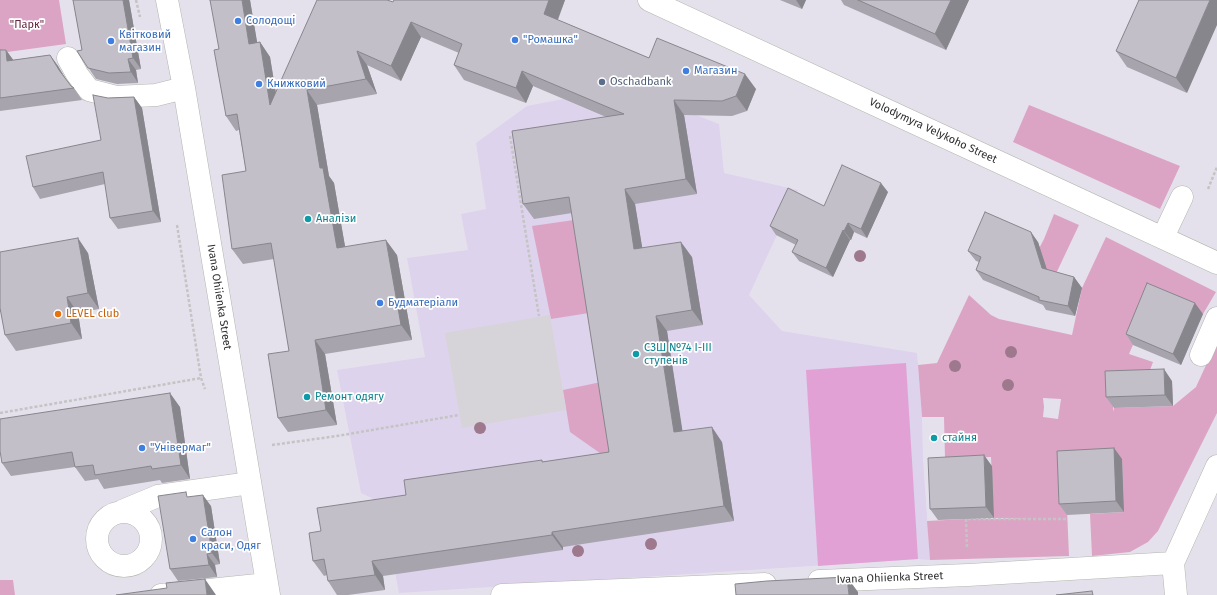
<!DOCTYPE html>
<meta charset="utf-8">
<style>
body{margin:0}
canvas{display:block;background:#e5e1ec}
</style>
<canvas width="1217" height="595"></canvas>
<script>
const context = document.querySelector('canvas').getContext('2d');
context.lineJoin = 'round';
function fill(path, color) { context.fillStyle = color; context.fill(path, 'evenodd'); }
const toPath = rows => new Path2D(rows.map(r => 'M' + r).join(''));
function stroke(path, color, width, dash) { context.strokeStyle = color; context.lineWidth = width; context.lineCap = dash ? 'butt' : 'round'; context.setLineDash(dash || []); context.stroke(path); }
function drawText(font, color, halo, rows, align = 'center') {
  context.font = font + ' "Fira Sans",sans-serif'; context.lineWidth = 3.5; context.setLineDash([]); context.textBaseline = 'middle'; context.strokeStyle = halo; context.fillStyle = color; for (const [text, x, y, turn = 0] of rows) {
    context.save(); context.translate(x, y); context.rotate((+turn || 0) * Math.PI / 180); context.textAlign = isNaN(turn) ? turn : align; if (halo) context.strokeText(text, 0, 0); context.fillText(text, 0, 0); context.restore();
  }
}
fill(toPath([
 [650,97,719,124,724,173,798,190,749,295,782,331,917,353,922,417,923,459,930,560,918,559,399,593,382,503,361,493,337,370,425,357,407,258,468,250,461,214,486,209,476,143,527,106,563,99,617,122]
]), '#ded3ec');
fill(toPath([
 [0,0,59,0,66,44,0,53],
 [1029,105,1180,166,1160,209,1013,142],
 [1054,214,1079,225,1053,280,1034,258,1044,239],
 [574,220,589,313,551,319,532,226],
 [1106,237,1216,292,1203,314,1155,294,1129,354,1153,362,1146,381,1113,383,1113,412,1114,408,1173,406,1196,387,1217,341,1217,413,1158,531,1148,542,1130,552,1092,556,1090,514,1124,512,1122,460,1065,462,1069,556,930,560,927,521,966,519,1030,519,994,518,991,457,945,459,944,417,922,417,918,365,937,363,969,295,991,315,999,319,1072,335,1082,288],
 [1043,398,1061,399,1058,419,1043,417,1044,407],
 [601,382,614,463,570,432,563,390],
 [0,580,13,580,15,595,0,595]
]), '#dca4c4');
fill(toPath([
 [906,363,918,559,818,566,806,370]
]), '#e2a1d5');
fill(toPath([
 [550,315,566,410,462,428,445,333]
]), '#d6d3d9');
const minor = toPath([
 [167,0,184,88,269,595],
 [649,0,1217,263],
 [68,58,77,74,89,90,116,97,156,95,184,88],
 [1163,237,1182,197],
 [1201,355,1217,318],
 [122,511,158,496,250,483],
 '97 539a27 27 0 1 1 54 0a27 27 0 1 1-54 0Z',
 [1173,563,1176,595],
 [819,581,968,575,1173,563,1217,466],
 [161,595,267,584],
 [502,595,765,584]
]);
stroke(minor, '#b2b7ad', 23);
stroke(toPath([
 [136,0,140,17],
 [510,136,539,316],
 [1208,189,1217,167],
 [177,225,201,378,205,389],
 [0,413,201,378],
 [272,445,337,436,459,415],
 [967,547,966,519,1068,519]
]), '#c4c4c4', 2.5, [3, 2]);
stroke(minor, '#fff', 22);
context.fillStyle = '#9e798d';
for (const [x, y] of [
 [860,256],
 [1011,352],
 [955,366],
 [1008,385],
 [480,428],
 [651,544],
 [578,551]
]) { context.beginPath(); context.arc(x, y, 6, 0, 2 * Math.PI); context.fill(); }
fill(toPath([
 [73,0,129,0,141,69,136,70,138,83,117,84,96,79,77,51,82,50],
 [250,0,257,43,260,42,270,57,276,92,393,2,565,0,558,20,649,58,756,89,747,111,732,116,684,115,697,194,635,204,642,248,692,257,703,325,667,331,682,431,722,442,734,521,563,547,563,550,383,576,385,590,348,595,337,595,328,581,327,575,324,576,313,561,321,531,406,495,543,462,609,452,572,213,534,219,523,204,606,117,533,86,526,103,464,80,454,65,459,53,421,37,401,81,367,65,377,94,317,105,329,176,334,183,345,247,397,255,412,340,325,354,337,425,288,432,278,418,289,351,274,259,243,264,232,249,246,171,239,130,236,131,226,116,219,49],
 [780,0,806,0,802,9],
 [841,0,969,0,946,50,844,5],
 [1139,0,1187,93,1127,67,1116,51],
 [0,50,6,50,13,60,50,55,58,66,65,78,71,86,74,88,82,100,0,111],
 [134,97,142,108,161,222,118,229,110,218,105,184,40,199,33,187,101,140,108,98],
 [888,192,867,238,854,232,851,240,850,240,833,277,799,261,792,252,796,245,776,235,770,226,824,206],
 [1038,242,1047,270,1074,277,1082,288,1075,316,1046,310,1043,305,983,280,976,270,979,262,976,261,968,251],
 [0,252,88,253,99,309,78,313,82,339,16,351,5,335,1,312,0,312],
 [1203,314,1181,365,1133,345,1126,334],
 [1172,381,1173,406,1114,408,1106,397],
 [180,407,190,479,162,483,160,480,104,489,98,479,85,481,75,467,11,476,2,463],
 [1114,448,1122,459,1124,512,1067,515,1059,504],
 [992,466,994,518,938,520,930,509],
 [189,497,211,506,220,564,215,565,217,577,178,581,170,569]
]), '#a8a4ad');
fill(toPath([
 [123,0,129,0,141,69,133,58],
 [242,0,250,0,260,59,249,44],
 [549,0,565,0,554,29,544,14],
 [796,0,806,0,802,9],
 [951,0,969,0,946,50,935,34],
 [1210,0,1217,0,1217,25,1187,93,1176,78],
 [411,22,421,37,401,81,391,66],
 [260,42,270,57,280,120,270,105],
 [6,50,14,61,7,61],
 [357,51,367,65,377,94,366,79],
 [50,55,58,66,67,81,59,70],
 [128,59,136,70,138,83,131,72],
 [522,71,533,86,526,103,516,88],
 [745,74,756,89,747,111,736,96],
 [307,90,317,105,329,176,334,183,348,263,337,248,320,168],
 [134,97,142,108,161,222,153,211],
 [674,100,684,115,697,194,686,179],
 [881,183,888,192,867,238,861,229],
 [625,189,635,204,645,264,634,249],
 [848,223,854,232,851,240,844,231],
 [843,230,850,240,833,277,826,268],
 [1031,232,1038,242,1050,279,1042,268],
 [78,238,88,253,99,309,88,293],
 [386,240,397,255,412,340,401,325],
 [681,242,692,257,703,325,692,310],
 [1074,277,1082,288,1075,316,1068,306],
 [67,297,78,313,82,339,71,323],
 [1195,303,1203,314,1181,365,1173,354],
 [656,316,667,331,685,447,674,432],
 [315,340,325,354,337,425,326,410],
 [1164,369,1172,381,1173,406,1165,395],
 [170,393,180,407,190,479,181,465],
 [712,427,722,442,734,521,724,506],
 [1114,448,1122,459,1124,512,1116,501],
 [984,455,992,466,994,518,986,507],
 [203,495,211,506,220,564,212,553],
 [552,532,563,547,563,550,552,535],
 [207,554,215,565,217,577,209,565],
 [372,561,383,576,385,590,375,575],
 [847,577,858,592,858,595,849,595],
 [205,579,216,595,207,595]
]), '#88868d');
const building = toPath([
 [73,0,123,0,133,58,128,59,131,72,109,73,88,68,77,51,82,50,73,0],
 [210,0,242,0,249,44,260,42,270,105,317,0,387,0,393,2,394,0,549,0,544,14,649,58,657,38,745,74,736,96,722,101,674,100,686,179,625,189,634,249,681,242,692,310,656,316,674,432,712,427,724,506,552,532,552,535,372,561,375,575,328,581,324,559,313,561,309,533,321,531,317,508,406,495,404,480,542,460,542,462,609,452,569,197,523,204,512,131,624,114,522,71,516,88,454,65,462,44,411,22,391,66,357,51,366,79,307,90,320,168,323,168,337,248,386,240,401,325,315,340,326,410,278,418,268,354,289,351,271,243,232,249,222,175,246,171,237,114,226,116,214,50,219,49,210,0],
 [858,0,951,0,935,34,858,0],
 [1139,0,1210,0,1176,78,1116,51,1139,0],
 [0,50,6,50,7,61,50,55,59,70,71,86,74,88,0,98,0,50],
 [93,95,108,98,134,97,153,211,110,218,103,172,33,187,26,156,101,140,93,95],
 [842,165,881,183,861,229,848,223,844,231,843,230,826,268,792,252,798,240,770,226,788,188,824,206,842,165],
 [985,212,1031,232,1042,268,1074,277,1068,306,1039,300,1039,297,976,270,981,257,968,251,985,212],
 [78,238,88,293,67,297,71,323,5,335,0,308,0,252,78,238],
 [1147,283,1195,303,1173,354,1126,334,1147,283],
 [1164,369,1165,395,1106,397,1105,371,1164,369],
 [170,393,181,465,152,469,151,466,95,475,93,465,75,467,72,452,2,463,0,451,0,419,170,393],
 [1114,448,1116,501,1059,504,1057,451,1114,448],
 [984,455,986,507,930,509,928,458,984,455],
 [186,492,187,497,203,495,212,553,207,554,209,565,170,569,158,496,186,492],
 [847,577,849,595,736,595,735,584,767,581,847,577],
 [205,579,207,595,116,595,167,588,166,583,205,579],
 [1092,591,1093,595,1056,595,1092,591]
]);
fill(building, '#c3bfc9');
stroke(building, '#88868d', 1);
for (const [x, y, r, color] of [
 [238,21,4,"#3f7fe0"],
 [515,40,4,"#3f7fe0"],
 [111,41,4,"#3f7fe0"],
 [686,71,4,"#3f7fe0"],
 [602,82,4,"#5c6f8a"],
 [259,84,4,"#3f7fe0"],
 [308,219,4,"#0f9aa8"],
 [380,303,4,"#3f7fe0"],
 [58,314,4,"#e8710a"],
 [636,354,4,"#0f9aa8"],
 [307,397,4,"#0f9aa8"],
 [934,438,4,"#0f9aa8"],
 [142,448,4,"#3f7fe0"],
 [193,539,4,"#3f7fe0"]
]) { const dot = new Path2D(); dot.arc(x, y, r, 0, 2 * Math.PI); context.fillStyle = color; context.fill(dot); stroke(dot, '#fff', 1.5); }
drawText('11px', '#366cbe', '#fff', [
 ["Солодощі",246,21],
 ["Квітковий",119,35],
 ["магазин",119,48],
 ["\"Ромашка\"",523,40],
 ["Магазин",694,71],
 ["Книжковий",267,84],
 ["Будматеріали",388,303],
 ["\"Універмаг\"",150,448],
 ["Салон",201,533],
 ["краси, Одяг",201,546]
], 'left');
drawText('11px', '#63243f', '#fff', [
 ["\"Парк\"",27,25]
]);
drawText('11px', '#4e5e75', '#fff', [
 ["Oschadbank",610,82]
], 'left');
drawText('11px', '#2d2d2d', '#fff', [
 ["Volodymyra Velykoho Street",933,131,25],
 ["Ivana Ohiienka Street",219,297,81],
 ["Ivana Ohiienka Street",890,578,-2]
]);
drawText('11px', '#0d838f', '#fff', [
 ["Аналізи",316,219],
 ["СЗШ №74 І-ІІІ",644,348],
 ["ступенів",644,361],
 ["Ремонт одягу",315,397],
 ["стайня",942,438]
], 'left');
drawText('11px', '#c56008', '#fff', [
 ["LEVEL club",66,314]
], 'left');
</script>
